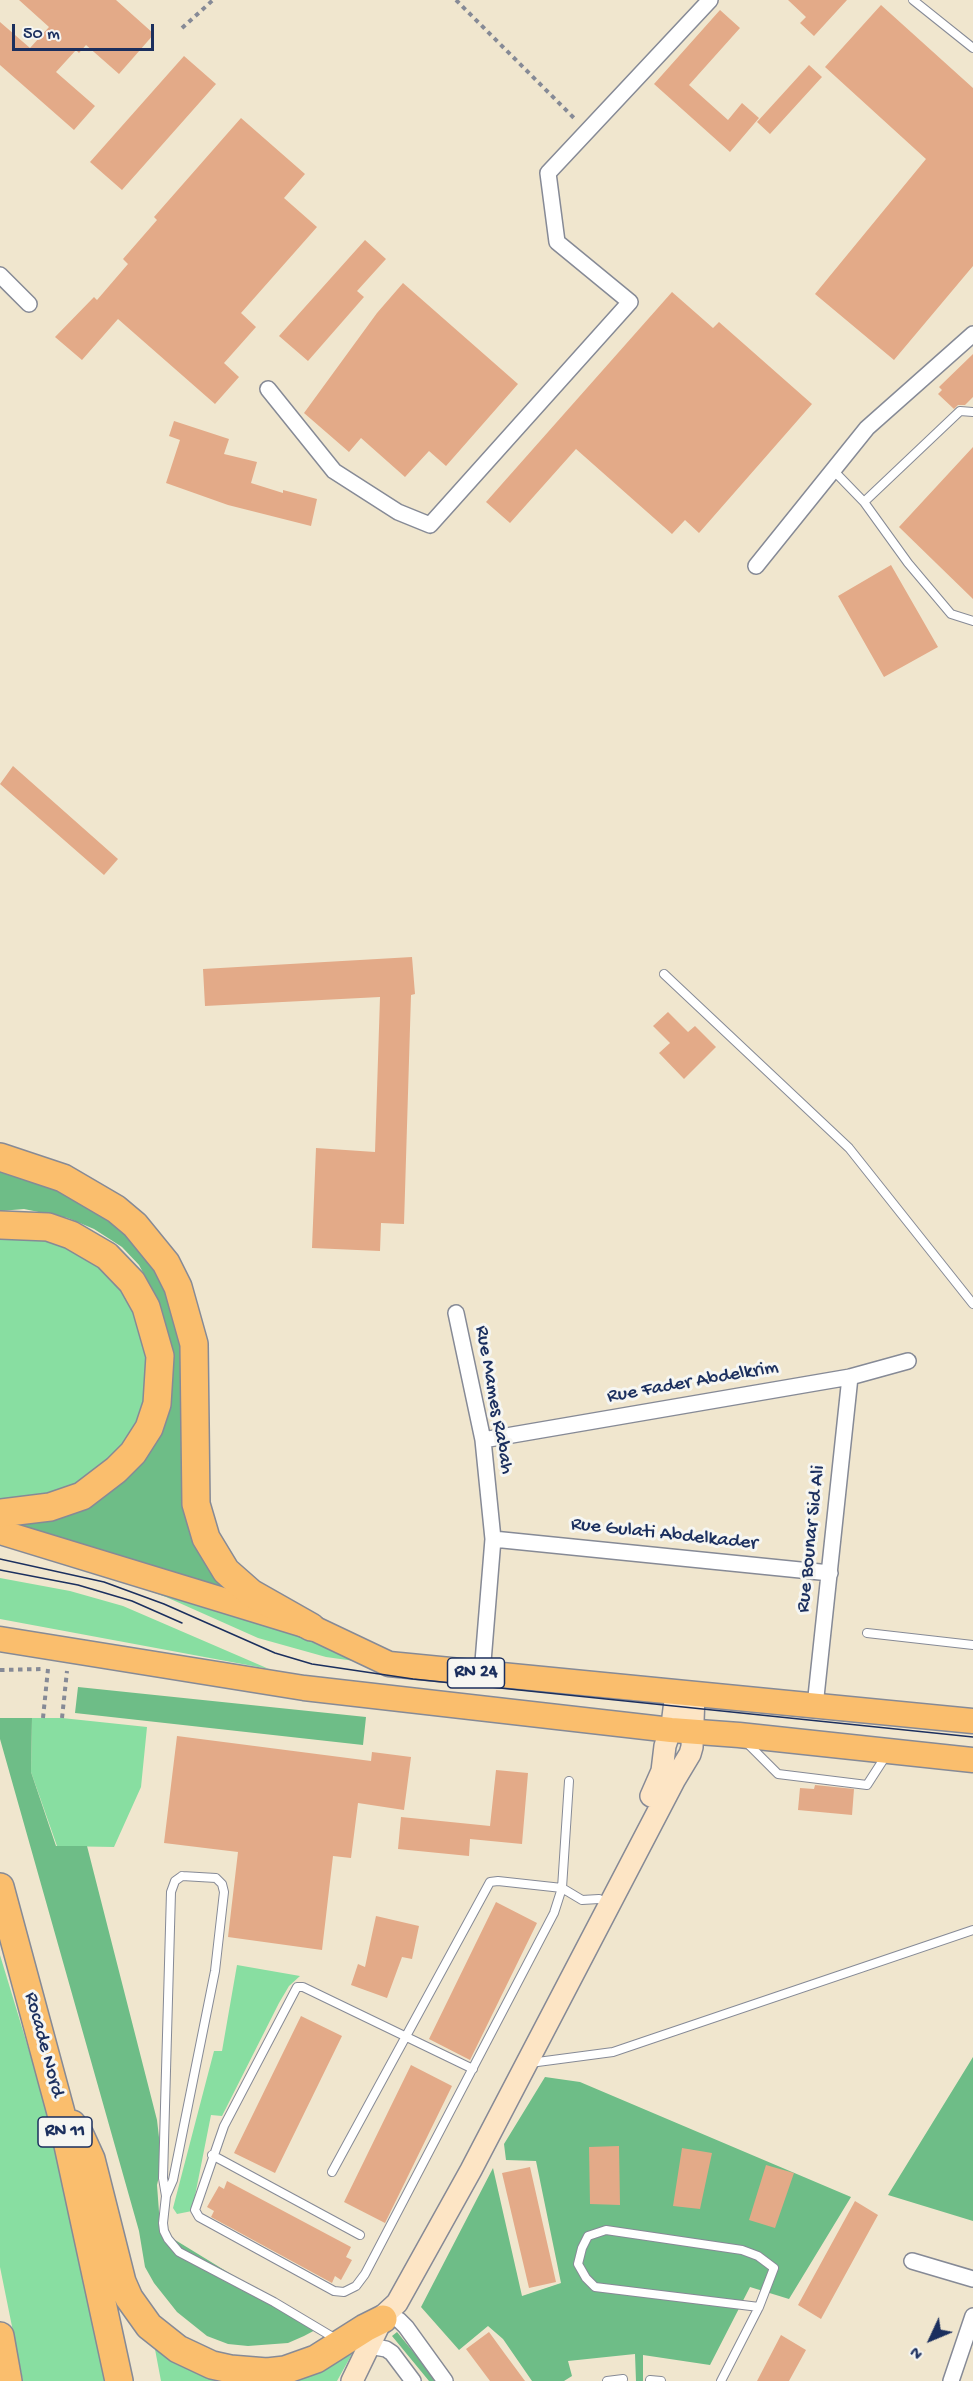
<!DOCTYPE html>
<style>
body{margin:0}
#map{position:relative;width:973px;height:2381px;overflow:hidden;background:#f0e6ce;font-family:"Gochi Hand",sans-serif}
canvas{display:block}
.north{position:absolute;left:901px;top:2309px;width:60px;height:60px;-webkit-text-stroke:4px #f6f6f2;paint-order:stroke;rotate:226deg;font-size:16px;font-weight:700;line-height:24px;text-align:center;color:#1b2f5e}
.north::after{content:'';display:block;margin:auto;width:21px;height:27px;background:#1b2f5e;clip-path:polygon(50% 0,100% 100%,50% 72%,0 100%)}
.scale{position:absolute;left:12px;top:24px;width:142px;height:27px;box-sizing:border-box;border:3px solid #1b2f5e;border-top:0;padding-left:8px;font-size:18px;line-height:21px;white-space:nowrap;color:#1b2f5e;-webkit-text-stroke:4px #f6f6f2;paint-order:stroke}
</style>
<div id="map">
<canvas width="973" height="2381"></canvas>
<div class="north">N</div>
<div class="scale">50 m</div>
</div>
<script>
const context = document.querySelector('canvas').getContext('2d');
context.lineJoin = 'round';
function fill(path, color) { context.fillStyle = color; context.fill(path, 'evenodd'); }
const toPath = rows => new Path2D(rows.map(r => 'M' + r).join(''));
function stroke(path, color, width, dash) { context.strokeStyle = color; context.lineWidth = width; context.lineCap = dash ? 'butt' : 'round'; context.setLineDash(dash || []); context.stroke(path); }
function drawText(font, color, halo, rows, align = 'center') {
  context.font = font + ' "Gochi Hand",sans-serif'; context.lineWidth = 6; context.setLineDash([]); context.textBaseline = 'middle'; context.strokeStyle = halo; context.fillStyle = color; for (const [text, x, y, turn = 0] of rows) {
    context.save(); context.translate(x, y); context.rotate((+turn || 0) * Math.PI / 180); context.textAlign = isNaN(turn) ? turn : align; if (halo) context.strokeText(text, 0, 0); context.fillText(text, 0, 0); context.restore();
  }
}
fill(toPath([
 [0,1238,52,1238,122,1281,152,1348,143,1419,108,1464,67,1490,0,1502],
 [102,1574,228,1609,376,1664,326,1657,258,1638,166,1597],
 [0,1578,70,1591,123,1606,269,1669,0,1619],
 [32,1718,62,1718,147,1727,141,1787,114,1847,57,1846,31,1772],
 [0,1955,44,2100,80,2252,105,2381,23,2381,0,2267],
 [237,1965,300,1976,289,1986,279,2003,222,2116,211,2115,192,2211,177,2214,173,2208,214,2051,222,2051],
 [154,2344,241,2381,161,2381],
 [352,2354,337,2381,281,2381,316,2372]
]), '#88dea1');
fill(toPath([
 [0,1166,75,1194,138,1242,159,1270,180,1322,184,1475,241,1598,9,1521,122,1477,168,1347,159,1302,139,1265,122,1247,94,1229,68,1218,24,1209,0,1211],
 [78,1687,366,1717,363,1745,75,1713],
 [0,1718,32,1718,31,1772,56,1846,87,1846,157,2120,162,2163,157,2185,159,2212,167,2235,319,2328,304,2336,288,2343,248,2346,228,2344,207,2336,177,2312,154,2283,145,2267,139,2231,0,1739],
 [973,2057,973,2221,888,2195],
 [545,2077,580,2082,851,2197,789,2299,750,2287,710,2365,643,2355,643,2381,636,2381,635,2354,568,2361,572,2376,564,2381,532,2381,503,2339,488,2326,459,2350,421,2307,493,2168,522,2296,561,2283,536,2161,506,2160,504,2144],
 [397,2332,437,2381,429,2381,392,2336]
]), '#6ebd87');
fill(toPath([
 [19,0,116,0,154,34,119,74,86,45,79,53,76,50,56,72,95,106,74,130,0,65,0,22,30,48,49,27],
 [788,0,847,0,814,36,800,23,806,17],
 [881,5,973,88,973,266,894,360,815,294,926,159,825,67],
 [720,10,740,28,689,85,728,120,742,103,759,118,730,152,654,84],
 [184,56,216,84,122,190,90,162],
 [809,65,822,77,770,134,757,122],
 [241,118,305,174,284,198,317,227,241,313,256,327,224,363,239,377,215,404,118,319,82,360,55,337,94,297,97,300,128,264,123,259,157,220,154,217],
 [365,240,386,259,357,291,364,297,308,361,279,336],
 [403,283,518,384,446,466,429,451,405,477,361,438,349,452,304,413,377,313],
 [672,292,713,328,719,322,812,404,699,533,685,520,672,534,576,449,510,523,486,502],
 [973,354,973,397,965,405,958,405,954,409,938,394,942,390,939,387],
 [174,421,229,439,224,454,257,462,251,483,283,493,283,490,317,499,311,526,228,505,166,483,180,440,169,436],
 [973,447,973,599,899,527],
 [891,565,938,647,884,677,838,596],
 [13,766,118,859,104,875,0,784],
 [412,957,415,994,411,995,404,1224,381,1223,380,1251,312,1248,316,1148,375,1152,380,997,205,1006,203,969],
 [668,1012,688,1032,695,1026,716,1047,684,1079,659,1053,670,1043,653,1026],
 [177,1736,371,1761,372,1752,411,1757,404,1810,358,1803,351,1858,333,1856,322,1950,228,1937,238,1852,164,1843],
 [496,1770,528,1773,522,1844,470,1839,469,1856,398,1849,401,1817,490,1826],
 [815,1785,854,1789,852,1815,798,1810,800,1788,814,1789],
 [496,1902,537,1923,470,2060,429,2039],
 [376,1916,419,1926,412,1959,402,1957,387,1998,351,1985,358,1964,365,1967],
 [301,2016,342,2036,275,2173,234,2153],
 [411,2065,452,2086,385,2223,344,2202],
 [619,2146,620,2205,590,2204,589,2147],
 [682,2148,712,2153,700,2209,673,2206],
 [766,2165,794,2173,775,2228,749,2220],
 [530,2167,556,2282,529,2288,502,2173],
 [227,2181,351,2247,346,2257,352,2260,341,2280,335,2276,332,2283,211,2217,214,2211,207,2207,219,2186,224,2189],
 [855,2201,878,2215,821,2319,798,2305],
 [489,2332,505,2354,525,2381,490,2381,466,2349],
 [781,2335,806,2350,789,2381,757,2381]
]), '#e3aa88');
const lane = toPath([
 [913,0,973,48],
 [833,470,864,502,908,563,951,614,973,621],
 [864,502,960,411,973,412],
 [664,974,849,1148,973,1304],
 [867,1633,973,1645],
 [746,1742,778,1774,867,1785,887,1754],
 [182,1876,216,1878,222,1884,224,1892,215,1971,173,2180,166,2196,163,2178,171,1892,175,1881,182,1876],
 [530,2063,613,2052,973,1930],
 [473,2069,303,1987,297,1987,224,2126,195,2210,199,2217,334,2291,344,2292,356,2286,365,2274,554,1913,562,1888,569,1781],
 [212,2155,360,2235],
 [332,2172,490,1882,498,1881,562,1888,582,1900,599,1899],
 [166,2196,163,2223,164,2231,168,2239,179,2252,274,2302,336,2339],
 [650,2380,661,2381],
 [607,2381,623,2379],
 [721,2381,759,2307,774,2268,758,2256,742,2250,606,2230,588,2236,582,2248,578,2264,586,2278,595,2287,759,2307]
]);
const street = toPath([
 [0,275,29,304],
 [268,389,334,471,398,512,430,525,630,302,557,242,548,173,710,0],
 [756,566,867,428,973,334],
 [456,1313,483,1440,493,1539,482,1674],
 [483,1440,850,1377,908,1361],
 [493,1539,830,1573],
 [815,1706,850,1377],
 [912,2261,973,2279],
 [384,2315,399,2320,406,2327,445,2381],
 [369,2346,386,2349,392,2353,413,2381],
 [951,2381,973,2316]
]);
const secondary = toPath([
 [651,1796,662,1771,665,1746,672,1725,676,1693],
 [352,2381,384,2315,397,2303,471,2170,675,1779,690,1754,692,1747,694,1695]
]);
const primary = toPath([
 [0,1532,311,1627,389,1664,973,1721],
 [0,1639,304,1688,671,1730,739,1735,973,1760]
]);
const highway = toPath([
 [0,1157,63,1178,116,1209,135,1225,166,1263,178,1287,194,1344,196,1504,206,1538,226,1571,251,1593,311,1627],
 [0,1225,48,1227,71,1235,107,1256,132,1282,146,1307,160,1356,157,1404,149,1428,133,1453,116,1470,82,1496,50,1507,0,1513],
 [0,1887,61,2113,119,2381],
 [72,2124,80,2135,91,2159,122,2282,129,2298,149,2326,178,2349,212,2365,230,2369,267,2372,285,2370,316,2359,365,2328,383,2319],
 [0,2336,8,2381]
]);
stroke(lane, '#868a96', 10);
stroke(street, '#868a96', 18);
stroke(secondary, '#868a96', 24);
stroke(primary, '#868a96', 27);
stroke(highway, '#868a96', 30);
stroke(toPath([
 [456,0,576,120],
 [182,28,213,0],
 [0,1670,42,1669],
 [43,1718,48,1669],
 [62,1718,67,1671]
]), '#868a96', 4, [4.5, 4.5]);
stroke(lane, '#fff', 8);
stroke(street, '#fff', 15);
stroke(secondary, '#fde5c5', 21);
stroke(primary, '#fabe6d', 24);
stroke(highway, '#fabe6d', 27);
stroke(toPath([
 [0,1559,104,1582,164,1604,275,1653,312,1664,413,1679,973,1737],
 [0,1570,78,1585,132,1601,182,1623]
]), '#1b2f5e', 1.5);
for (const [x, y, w] of [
 [476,1673,57],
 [65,2132,54]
]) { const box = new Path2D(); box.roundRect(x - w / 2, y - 15, w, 30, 4.5); context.fillStyle = '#f6f6f2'; context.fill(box); stroke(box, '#1b2f5e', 1.5); }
drawText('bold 18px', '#1b2f5e', null, [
 ["RN 24",476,1673],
 ["RN 11",65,2132]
]);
drawText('20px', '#1b2f5e', '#f6f6f2', [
 ["Rue Fader Abdelkrim",693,1383,-10],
 ["Rue Mames Rabah",493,1400,80],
 ["Rue Gulati Abdelkader",664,1535,6],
 ["Rue Bounar Sid Ali",812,1539,-84],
 ["Rocade Nord",43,2045,75]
]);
</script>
